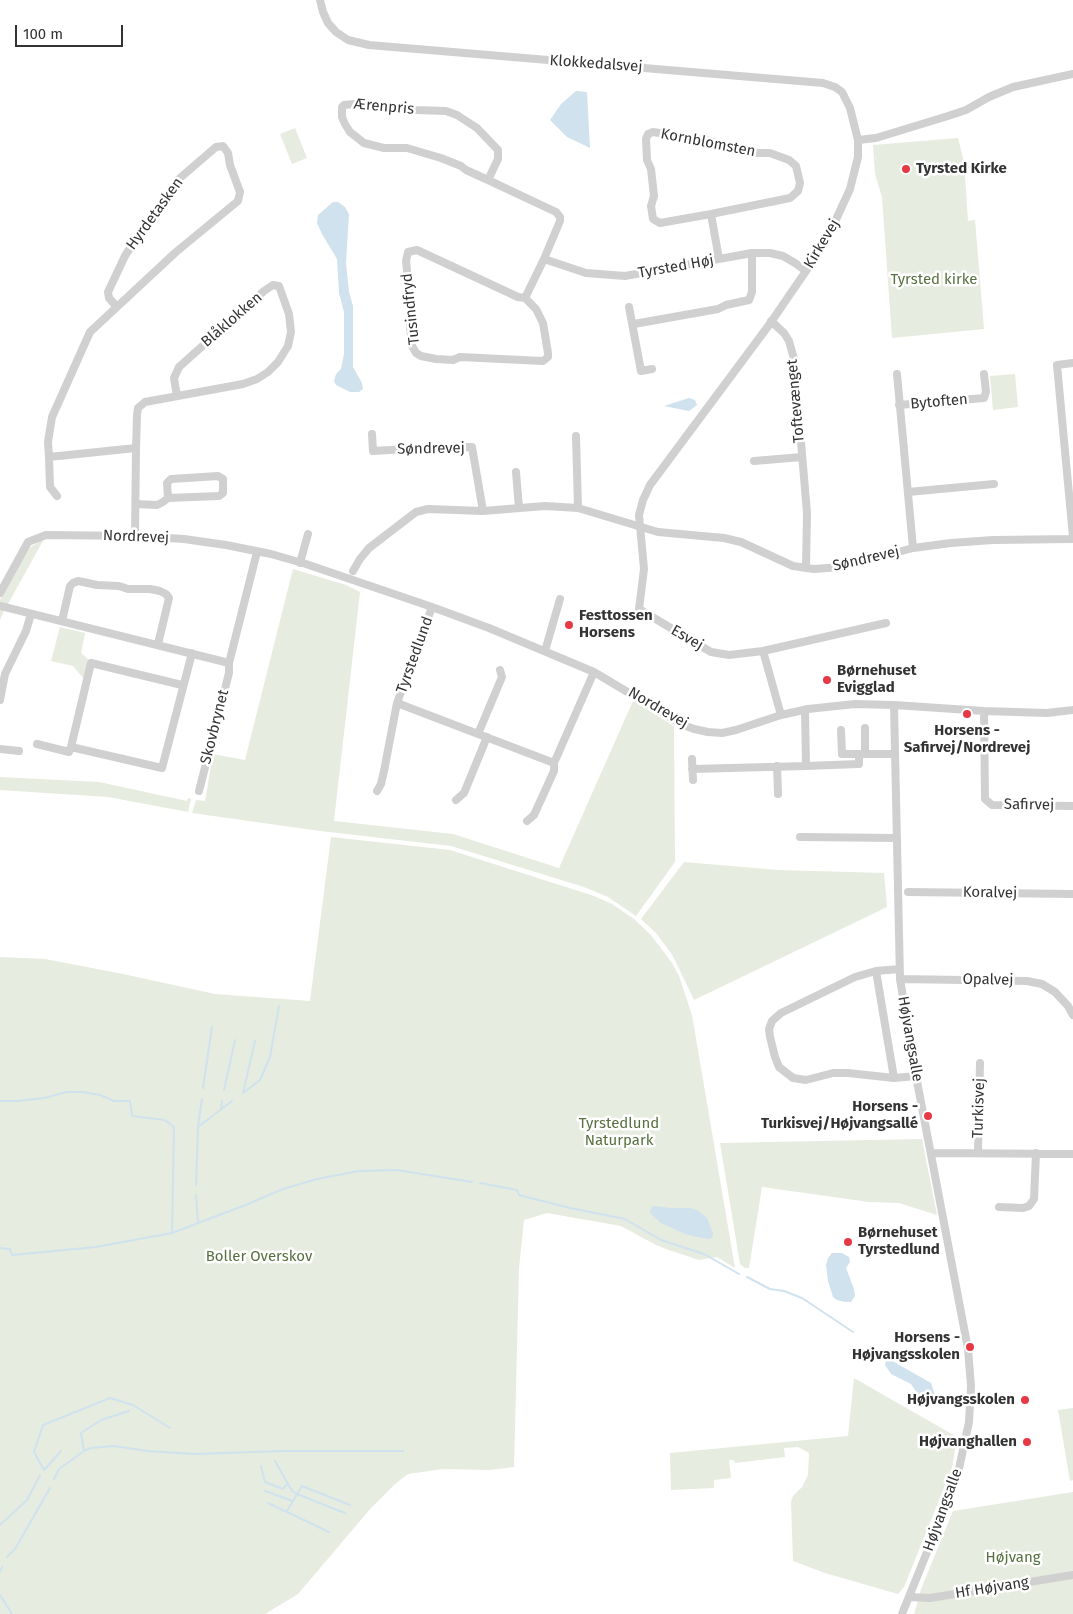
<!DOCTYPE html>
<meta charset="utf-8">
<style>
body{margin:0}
#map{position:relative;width:1073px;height:1614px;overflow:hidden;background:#fff;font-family:"Fira Sans",sans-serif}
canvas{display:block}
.scale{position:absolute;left:15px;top:25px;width:108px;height:22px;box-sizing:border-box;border:2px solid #333;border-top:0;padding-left:6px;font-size:15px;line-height:18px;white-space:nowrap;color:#333;-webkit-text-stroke:4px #fff;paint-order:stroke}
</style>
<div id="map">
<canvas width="1073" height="1614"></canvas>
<div class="scale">100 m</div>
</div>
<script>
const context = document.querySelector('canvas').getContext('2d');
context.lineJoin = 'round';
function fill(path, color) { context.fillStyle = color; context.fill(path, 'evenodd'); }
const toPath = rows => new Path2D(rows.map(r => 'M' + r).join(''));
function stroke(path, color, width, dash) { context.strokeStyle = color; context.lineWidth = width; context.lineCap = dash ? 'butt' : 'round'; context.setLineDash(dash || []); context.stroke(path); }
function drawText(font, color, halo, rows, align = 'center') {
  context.font = font + ' "Fira Sans",sans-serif'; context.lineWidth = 5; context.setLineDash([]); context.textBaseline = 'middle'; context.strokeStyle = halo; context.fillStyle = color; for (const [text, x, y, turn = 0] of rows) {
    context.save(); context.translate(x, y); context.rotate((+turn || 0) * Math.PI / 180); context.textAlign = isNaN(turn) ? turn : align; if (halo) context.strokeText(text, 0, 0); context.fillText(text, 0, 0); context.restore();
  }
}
fill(toPath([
 [295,128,307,158,292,164,280,134],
 [958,138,964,162,968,221,975,220,984,329,892,338,882,197,875,174,873,145],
 [1015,374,1018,407,993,410,990,376],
 [44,539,3,613,0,620,0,600,20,562,29,548],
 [293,569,346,585,360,592,334,821,453,834,559,868,633,701,674,726,675,862,636,916,608,897,584,887,451,846,320,831,192,813,196,800,205,801,213,754,245,760],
 [60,627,85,633,81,653,88,659,84,679,73,666,51,661],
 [0,777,99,782,187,801,188,798,191,799,188,812,108,797,0,790],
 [331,837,450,850,594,896,612,904,634,919,651,935,672,963,679,976,692,1015,735,1268,717,1257,699,1260,669,1250,656,1245,621,1226,547,1213,524,1220,519,1268,514,1467,490,1470,443,1469,408,1474,394,1485,371,1508,298,1594,265,1614,0,1614,0,957,45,959,123,974,215,994,310,1001],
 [684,862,778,870,884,873,887,907,694,1000,673,956,656,933,641,919],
 [922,1139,937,1215,899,1203,869,1202,762,1187,749,1268,745,1268,740,1264,720,1143],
 [854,1378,957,1437,952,1468,904,1587,898,1594,825,1573,793,1561,791,1502,793,1496,802,1487,808,1475,809,1453,798,1447,784,1448,785,1457,735,1463,734,1460,729,1460,731,1478,714,1480,714,1488,671,1490,670,1453,848,1436],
 [1073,1408,1073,1480,1070,1481,1058,1410],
 [1073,1492,1073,1614,914,1614,921,1589,953,1511]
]), '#e6ecdf');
fill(toPath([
 [576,91,587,92,590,148,567,137,550,120,561,104],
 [333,202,338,202,345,207,349,214,346,263,349,292,353,306,353,367,362,383,363,389,359,392,350,392,336,385,334,381,336,374,341,369,344,354,344,312,339,293,337,259,322,234,317,223,318,215],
 [689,398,695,400,697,405,689,411,664,406],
 [654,1206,671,1208,690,1208,697,1210,707,1218,713,1233,713,1236,710,1239,702,1238,685,1234,661,1223,650,1213,651,1207],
 [832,1253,842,1253,849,1257,850,1262,846,1268,854,1289,855,1296,851,1302,845,1302,837,1300,833,1297,828,1281,826,1265,828,1258],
 [889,1359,931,1383,936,1398,936,1404,927,1403,921,1399,911,1384,891,1374,885,1365,886,1360]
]), '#cfe2ee');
stroke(toPath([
 [203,1088,212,1027],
 [224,1090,235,1040],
 [243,1093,260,1080,270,1057,279,1006],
 [243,1093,255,1041],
 [0,1101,17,1101,44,1098,67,1092,83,1092,100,1095,114,1101,130,1101,132,1116,165,1120,174,1127,172,1233],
 [221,1108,222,1101],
 [198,1126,202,1099],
 [480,1183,517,1190,519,1195,570,1208,625,1219,661,1240,704,1254,739,1274],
 [196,1185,198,1127,232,1101],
 [196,1195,198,1223],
 [0,1248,10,1249,12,1255,96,1247,172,1233,248,1204,283,1189,317,1179,359,1171,397,1170,472,1182],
 [747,1277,770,1289,784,1291,802,1298,853,1332],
 [61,1451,44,1470,34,1452,43,1425,110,1398,133,1405,170,1428],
 [84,1451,81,1433,101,1420,129,1411],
 [275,1461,292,1491,297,1494,345,1513],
 [261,1466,265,1482,283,1489,287,1484],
 [54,1479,59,1469,84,1451,91,1448,114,1446,147,1451,195,1454,283,1451,403,1451],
 [265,1491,293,1501],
 [268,1503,329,1532],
 [287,1511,302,1486,350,1505],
 [0,1525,27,1500,40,1475],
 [7,1557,15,1549,50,1488],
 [0,1572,2,1567],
 [0,1595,12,1614]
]), '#cfe2ee', 2);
stroke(toPath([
 [320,0,323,12,328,23,336,32,348,40,369,45,823,83,835,87,842,92,850,108,858,140,858,157,850,189,828,237,806,271,769,325,650,485,643,500,639,515,644,569,639,609,711,652,729,655,763,651,886,623],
 [858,140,876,138,948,116,966,110,989,97,1013,87,1073,74],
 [488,180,498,159,498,150,477,128,457,115,446,111,415,110,354,104,344,105,342,107,342,117,345,124,350,132,364,143,384,148,407,148,441,158,461,166,466,170,488,180,556,212,560,217,560,221,544,259,525,298,518,297,417,250,408,252,406,261,411,308,410,327,412,346,416,353,421,356,436,359,453,360,460,357,543,361,548,357,548,353,543,323,536,309,525,298],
 [711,214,790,198,798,191,800,183,796,166,789,160,770,153,758,153,721,146,711,141,653,132,648,134,646,139,647,160,651,169,654,196,651,206,653,219,660,223,711,214,719,259],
 [544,259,586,273,625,276,752,253,770,253,783,256,795,263,806,271],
 [629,307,641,371,652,369],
 [771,321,784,333,789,341,794,359,807,513,806,568],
 [634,324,718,309,726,305,749,300,752,292,752,253],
 [1073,363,1057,365,1073,537],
 [897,374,913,548],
 [899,405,984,398,986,392,984,374],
 [372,434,373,451,424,448,472,447,483,511],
 [576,436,578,508],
 [136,448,137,415,138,408,145,402,243,384,257,379,268,372,278,362,288,346,291,332,289,314,279,286,273,285,264,291,179,367,174,378,177,396],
 [49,457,48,442,52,417,90,332,176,252,238,201,240,192,230,165,228,153,223,146,216,147,180,178,137,237,125,256,108,292,109,298,116,306],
 [754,461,802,457],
 [516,472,519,508],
 [908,492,994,484],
 [57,496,50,487,49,457,136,448,135,536],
 [136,504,157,505,163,502,168,498,219,496,223,493,223,479,218,476,171,479,167,483,168,498],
 [300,563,308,534],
 [353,571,360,559,369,548,416,512,428,509,483,511,545,506,578,508,658,532,724,538,741,542,793,566,814,569,841,567,913,548,951,543,993,540,1073,539],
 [0,593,28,542,46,535,135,536,184,539,226,545,271,554,306,564,432,607,489,628,594,672,681,724,694,729,708,732,722,733,736,730,781,715,808,709,855,704,894,705,984,711,1047,713,1073,710],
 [0,606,229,663],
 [432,607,397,703,554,763,594,672],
 [62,621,70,586,73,583,78,581,97,585,119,586,128,589,150,589,160,591,166,594,169,598,158,644],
 [545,651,560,599],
 [763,651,781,715],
 [0,700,5,674,26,631,31,614],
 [894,705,900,979,916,1076,968,1349,971,1386,969,1422,957,1478,902,1614],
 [805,710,806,766,859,764,859,754],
 [984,711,985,799,992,805,1073,806],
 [865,728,865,754],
 [841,730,842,754,895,754],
 [478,734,502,677,500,670],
 [37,744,69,752,71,747,162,768,192,653],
 [71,747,91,663,182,685],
 [0,749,19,751],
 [692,759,693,780],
 [777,766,778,794],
 [692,769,806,766],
 [199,791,229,673,229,663,257,552],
 [377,791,381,784,384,771,397,703],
 [456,800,464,793,487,737],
 [527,821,534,815,554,771,554,763],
 [800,837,897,838],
 [908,892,1073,894],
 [899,969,876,971,855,977,781,1013,772,1021,769,1029,770,1037,775,1057,779,1067,793,1078,806,1080,833,1073,848,1073,894,1078,916,1076],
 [876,971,894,1078],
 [900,979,1027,981,1042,984,1055,992,1068,1006,1073,1015],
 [931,1153,1073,1154],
 [978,1153,980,1063],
 [999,1207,1023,1208,1029,1206,1034,1199,1036,1153],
 [910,1597,930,1598,1073,1575]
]), '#d0d0d0', 8);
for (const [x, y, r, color] of [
 [906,169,5,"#e63946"],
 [569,625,5,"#e63946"],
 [827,680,5,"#e63946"],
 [967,714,5,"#e63946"],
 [928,1116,5,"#e63946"],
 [848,1242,5,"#e63946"],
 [970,1347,5,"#e63946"],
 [1025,1400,5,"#e63946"],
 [1027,1442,5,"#e63946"]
]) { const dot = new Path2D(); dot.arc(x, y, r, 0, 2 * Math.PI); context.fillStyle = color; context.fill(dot); stroke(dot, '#fff', 2); }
drawText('15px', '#333', '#fff', [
 ["Klokkedalsvej",596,64,4],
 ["Ærenpris",384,107,5],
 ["Kornblomsten",708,143,11],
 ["Hyrdetasken",155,214,-54],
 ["Kirkevej",822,244,-59],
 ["Tyrsted Høj",676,267,-10],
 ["Tusindfryd",411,309,-96],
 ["Blåklokken",232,320,-41],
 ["Toftevænget",796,401,-95],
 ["Bytoften",939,402,-5],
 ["Søndrevej",431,449,-1],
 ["Nordrevej",136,537,2],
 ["Søndrevej",866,559,-13],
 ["Esvej",687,638,30],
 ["Tyrstedlund",415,655,-70],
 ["Nordrevej",658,708,30],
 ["Skovbrynet",215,727,-76],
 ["Safirvej",1029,805,1],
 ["Koralvej",990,893,1],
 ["Opalvej",988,980,1],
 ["Højvangsalle",910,1039,80],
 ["Turkisvej",979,1108,-88],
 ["Højvangsalle",943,1510,-70],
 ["Hf Højvang",992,1588,-9]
]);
drawText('bold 15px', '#333', '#fff', [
 ["Tyrsted Kirke",916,169],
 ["Festtossen",579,616],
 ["Horsens",579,633],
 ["Børnehuset",837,671],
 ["Evigglad",837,688],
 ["Horsens -",967,731,"center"],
 ["Safirvej/Nordrevej",967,748,"center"],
 ["Horsens -",918,1107,"right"],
 ["Turkisvej/Højvangsallé",918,1124,"right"],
 ["Børnehuset",858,1233],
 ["Tyrstedlund",858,1250],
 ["Horsens -",960,1338,"right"],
 ["Højvangsskolen",960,1355,"right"],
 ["Højvangsskolen",1015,1400,"right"],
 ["Højvanghallen",1017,1442,"right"]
], 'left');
drawText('15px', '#56703f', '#fff', [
 ["Tyrsted kirke",934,280],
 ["Tyrstedlund",619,1124],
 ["Naturpark",619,1141],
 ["Boller Overskov",259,1257],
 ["Højvang",1013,1558]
]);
</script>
